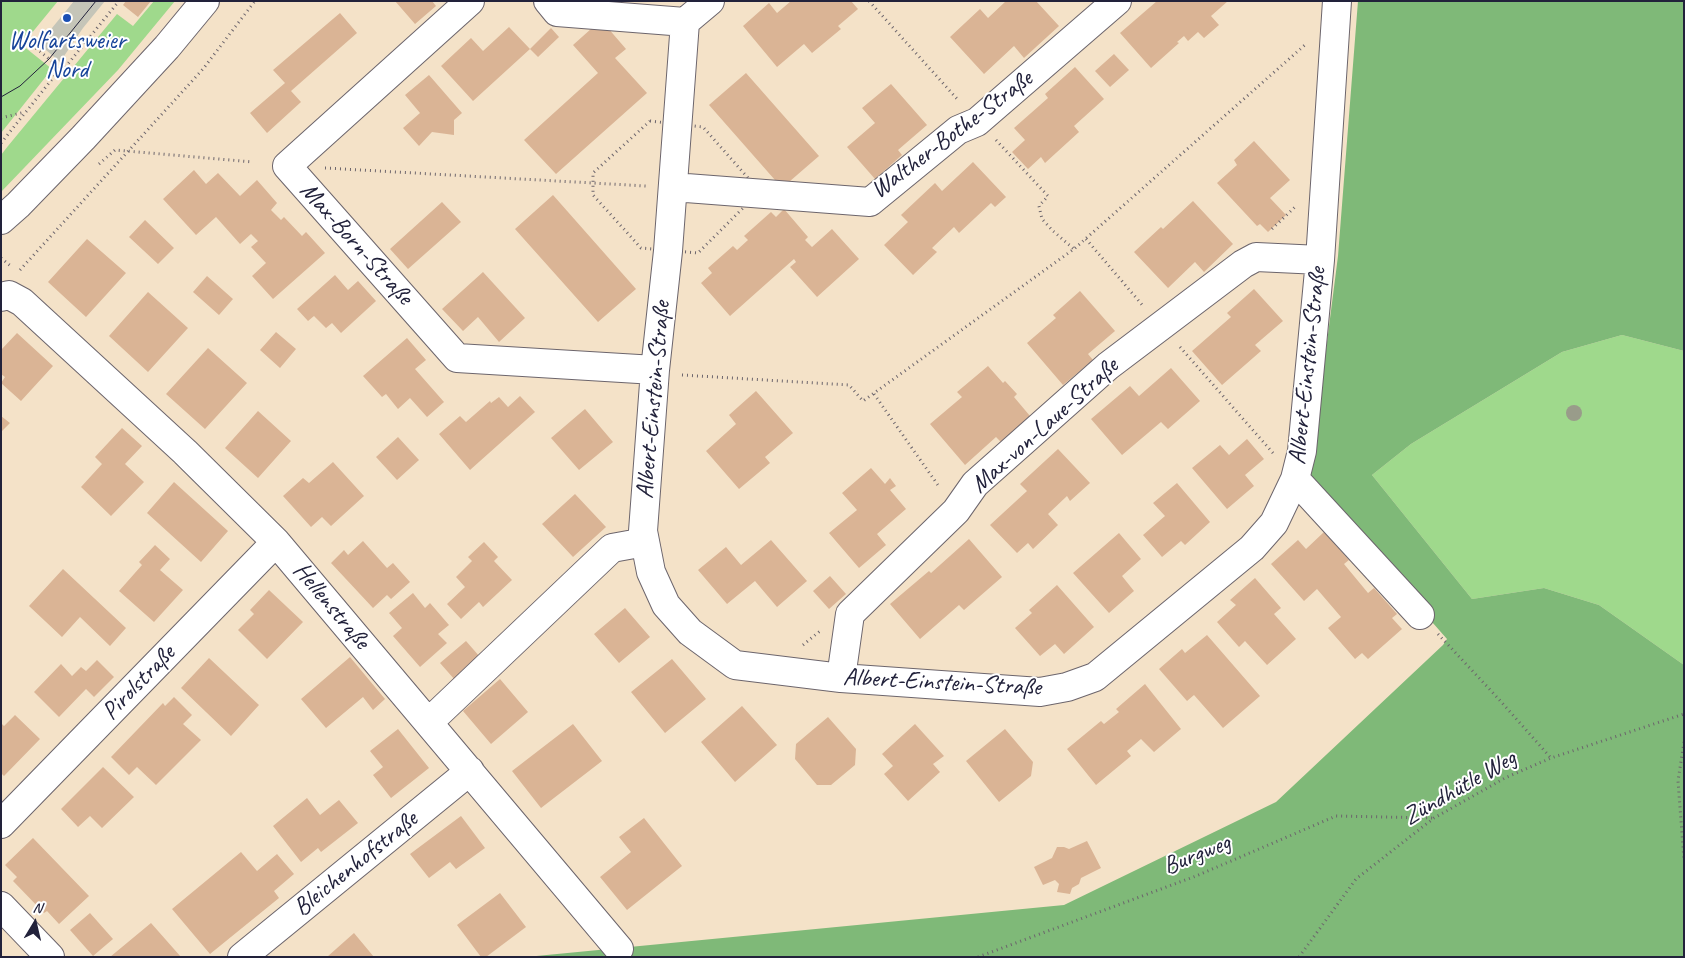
<!DOCTYPE html>
<meta charset="utf-8">
<style>
body{margin:0}
#map{position:relative;width:1685px;height:958px;overflow:hidden;background:#f4e2c8;font-family:Caveat,sans-serif}
canvas{display:block}
.frame{position:absolute;inset:0;border:2px solid #22223b;pointer-events:none}
.north{position:absolute;left:10px;top:898px;width:50px;height:50px;-webkit-text-stroke:4px #fff;paint-order:stroke;rotate:9deg;font-size:14px;font-weight:700;line-height:20px;text-align:center;color:#22223b}
.north::after{content:'';display:block;margin:auto;width:18px;height:22px;background:#22223b;clip-path:polygon(50% 0,100% 100%,50% 72%,0 100%)}
</style>
<div id="map">
<canvas width="1685" height="958"></canvas>
<div class="frame"></div>
<div class="north">N</div>
</div>
<script>
const context = document.querySelector('canvas').getContext('2d');
context.lineJoin = 'round';
function fill(path, color) { context.fillStyle = color; context.fill(path, 'evenodd'); }
const toPath = rows => new Path2D(rows.map(r => 'M' + r).join(''));
function stroke(path, color, width, dash) { context.strokeStyle = color; context.lineWidth = width; context.lineCap = dash ? 'butt' : 'round'; context.setLineDash(dash || []); context.stroke(path); }
function drawText(font, color, halo, rows, align = 'center') {
  context.font = font + ' Caveat,sans-serif'; context.lineWidth = 4; context.setLineDash([]); context.textBaseline = 'middle'; context.strokeStyle = halo; context.fillStyle = color; for (const [text, x, y, turn = 0] of rows) {
    context.save(); context.translate(x, y); context.rotate((+turn || 0) * Math.PI / 180); context.textAlign = isNaN(turn) ? turn : align; if (halo) context.strokeText(text, 0, 0); context.fillText(text, 0, 0); context.restore();
  }
}
fill(toPath([
 [74,1,105,1,83,28,60,62,39,44]
]), '#c5c5b8');
fill(toPath([
 [1,1,58,1,22,45,52,69,1,133],
 [154,1,175,1,118,70,1,192,1,155,8,146,117,14,133,26],
 [1622,335,1684,351,1684,665,1599,605,1544,588,1472,599,1372,475,1411,444,1562,352]
]), '#9fd98c');
fill(toPath([
 [1358,1,1684,1,1684,351,1622,335,1562,352,1411,444,1372,475,1472,599,1544,588,1599,605,1684,665,1684,957,526,957,1064,905,1276,802,1443,645,1447,639,1306,479,1310,475,1338,256]
]), '#7fb978');
fill(toPath([
 [126,1,151,1,138,17,123,5],
 [395,1,432,1,436,6,415,24],
 [791,1,851,1,858,9,838,26,841,29,812,53,804,44,777,67,743,26,769,3,777,13],
 [1006,1,1036,1,1059,26,1024,58,1014,46,984,74,950,37,980,9,988,18],
 [1157,1,1166,2,1228,1,1211,16,1219,25,1204,38,1198,32,1188,41,1184,36,1177,42,1179,43,1151,68,1120,33],
 [340,13,357,33,291,91,301,102,267,133,250,113,285,83,273,70],
 [601,20,626,49,615,58,647,93,556,174,524,140,598,73,573,45],
 [509,27,530,49,473,101,441,66,471,38,483,51],
 [551,28,559,37,538,57,530,49],
 [1114,54,1129,70,1110,87,1095,71],
 [1075,67,1104,99,1074,126,1079,132,1045,163,1041,157,1028,169,1012,152,1025,140,1014,128,1048,98,1045,94],
 [746,73,819,156,782,188,709,105],
 [429,75,462,113,454,120,454,135,432,132,419,146,403,128,420,113,405,95],
 [891,84,927,125,898,150,902,155,875,179,847,147,875,123,862,108],
 [1254,141,1290,180,1270,198,1286,215,1268,232,1260,224,1257,226,1217,183,1237,165,1234,160],
 [973,162,1006,197,995,207,991,203,959,233,954,227,932,248,937,252,913,275,884,245,908,222,901,215,935,183,942,191],
 [194,170,206,184,218,173,240,196,257,180,277,203,271,210,281,220,284,217,302,236,306,232,325,253,273,299,252,276,266,263,251,247,258,241,251,234,240,244,216,217,196,235,163,199],
 [553,195,636,289,598,322,515,229],
 [1193,201,1233,244,1204,272,1195,262,1168,288,1134,252,1161,227,1163,229],
 [442,202,461,222,408,269,390,249],
 [784,209,808,237,805,240,812,247,832,229,859,259,817,297,790,267,796,262,794,259,730,316,701,283,712,273,708,268,733,246,737,250,748,240,744,236,771,212,776,217],
 [145,220,174,248,158,264,129,237],
 [87,239,126,273,86,317,48,282],
 [483,272,525,318,499,342,478,317,463,331,442,309],
 [335,275,348,290,358,281,376,301,341,333,332,323,326,328,314,316,308,321,297,309],
 [207,276,233,299,219,315,193,292],
 [1254,289,1283,321,1255,345,1261,351,1222,385,1192,351,1231,317,1227,313],
 [1080,291,1115,331,1088,354,1093,360,1063,385,1027,343,1056,318,1053,315],
 [148,292,188,328,148,372,109,336],
 [276,332,296,349,280,368,260,350],
 [17,333,53,366,21,401,1,383,5,377,1,374,1,350],
 [407,338,426,360,415,369,444,402,427,417,410,398,398,409,386,394,382,397,363,376],
 [208,348,247,383,205,429,166,394],
 [988,366,1003,383,1005,381,1017,394,1014,397,1030,416,1001,442,996,437,965,465,930,424,962,397,957,392],
 [1171,368,1200,401,1168,429,1161,422,1122,455,1091,419,1130,386,1139,396],
 [756,391,793,433,765,457,770,463,739,489,706,451,736,424,729,415],
 [520,396,535,412,470,470,439,434,460,416,466,422,490,401,491,403,499,397,508,407],
 [585,409,613,442,579,470,551,438],
 [258,411,291,441,258,478,225,448],
 [1,416,10,423,1,432],
 [122,428,142,446,125,464,144,482,111,516,81,487,102,464,95,457],
 [398,437,419,460,397,480,376,457],
 [1247,439,1264,459,1245,475,1254,486,1227,509,1192,468,1220,445,1229,455],
 [1058,449,1090,483,1070,501,1067,496,1048,514,1058,525,1033,549,1028,543,1017,553,990,525,1027,491,1020,484],
 [333,462,364,496,331,526,322,517,311,527,283,496,303,478,309,483],
 [871,468,885,484,890,478,896,486,890,490,906,509,877,534,886,545,859,568,829,533,857,510,842,493],
 [174,482,228,531,201,562,147,513],
 [1177,483,1210,522,1185,545,1181,541,1162,557,1143,535,1165,516,1153,503],
 [575,494,606,527,573,557,542,524],
 [1324,532,1349,560,1344,564,1368,593,1374,588,1397,614,1392,618,1402,629,1368,659,1362,653,1355,659,1328,628,1341,617,1317,589,1304,601,1271,564,1298,540,1306,549],
 [1119,533,1141,559,1122,576,1134,591,1109,613,1073,573],
 [969,539,1002,577,964,610,959,605,920,639,890,604,929,571,931,573],
 [771,540,807,581,777,607,755,581,727,604,698,570,726,547,741,565],
 [363,541,387,568,393,563,410,582,391,599,387,595,373,608,331,563,344,550,348,555],
 [484,542,498,557,494,561,512,580,483,607,479,602,461,619,447,604,465,587,456,577,472,561,468,557],
 [155,545,170,559,160,570,183,590,154,622,119,591,142,565,139,562],
 [63,569,126,628,110,646,80,617,62,637,29,606],
 [830,576,846,594,829,609,813,591],
 [1255,578,1281,608,1274,614,1296,639,1267,665,1245,641,1239,647,1217,622,1236,605,1230,600],
 [1057,585,1094,627,1064,654,1055,644,1040,656,1015,628,1032,613,1029,610],
 [269,590,303,622,267,659,238,630,254,614,250,610],
 [413,593,425,608,430,603,449,625,438,634,447,643,420,667,393,636,402,628,389,613],
 [625,608,650,637,619,663,594,634],
 [1207,635,1260,696,1223,728,1194,695,1187,701,1159,669,1182,649,1185,653],
 [466,641,480,657,455,680,440,663],
 [350,657,385,699,373,710,363,697,326,728,301,699],
 [209,658,259,705,231,736,181,688],
 [672,659,706,699,665,733,631,692],
 [97,660,114,677,94,697,86,689,59,717,34,692,61,664,72,676,81,667,86,671],
 [500,679,528,712,491,744,463,711],
 [1145,684,1181,729,1154,752,1141,739,1127,751,1131,756,1096,785,1067,749,1101,721,1104,724,1119,712,1116,709],
 [174,697,192,715,183,724,201,740,156,785,137,767,129,775,111,757,163,703,165,706],
 [742,706,777,745,735,782,701,742],
 [15,715,40,739,4,776,1,773,1,723,4,726],
 [828,717,856,749,855,765,831,785,817,785,795,759,796,744],
 [573,724,602,761,541,808,512,771],
 [915,724,944,756,933,764,940,772,908,801,884,774,893,766,882,754],
 [398,729,429,768,391,798,373,775,383,767,370,751],
 [1005,729,1033,762,1031,776,999,802,966,761],
 [103,767,134,797,102,828,90,816,78,827,61,809],
 [307,798,320,815,339,800,358,823,321,852,318,848,301,862,273,826],
 [461,816,485,848,456,869,450,862,429,878,410,854],
 [644,818,682,866,627,910,600,877,631,852,619,837],
 [33,838,89,896,59,924,47,911,44,913,13,881,17,877,5,865],
 [1087,841,1101,868,1081,878,1079,884,1072,888,1070,894,1057,892,1059,884,1055,880,1043,885,1034,867,1052,858,1057,847,1064,847,1069,849],
 [241,852,257,871,277,854,294,874,274,891,279,898,210,954,172,909],
 [500,893,526,927,486,957,481,957,457,925],
 [90,913,113,939,93,956,70,930],
 [151,923,181,957,110,957],
 [354,933,374,957,327,957]
]), '#dab495');
const minor = toPath([
 [470,1,287,166,457,358,655,370],
 [548,1,557,12,685,22],
 [710,1,685,22,668,251,655,370,643,531,651,572,666,605,690,632,735,665,841,678,1040,692,1067,687,1095,677,1252,548,1274,523,1295,479,1302,451,1320,260,1337,1],
 [673,187,870,202,958,130,977,122,1117,1],
 [1,220,18,205,83,138,167,47,205,1],
 [1,297,9,295,22,302,185,452,276,542,619,949],
 [1295,479,1420,615],
 [841,678,850,614,956,511,975,484,1108,366,1243,264,1256,257,1320,260],
 [429,722,612,548,645,542],
 [1,824,276,542],
 [1,906,50,957],
 [242,957,470,771]
]);
stroke(minor, '#6c656c', 30);
stroke(toPath([
 [869,1,959,101],
 [32,45,59,67,57,73],
 [1,118,25,112],
 [650,121,703,127,750,180,748,203,698,253,641,248,593,195,593,173,650,121],
 [996,140,1048,196,1039,206,1042,219,1053,231,1074,249],
 [1,143,57,73,63,70,119,1],
 [99,164,115,150,253,162],
 [325,168,646,186],
 [1272,229,1296,206],
 [1086,239,1144,307],
 [1,258,12,267],
 [20,270,203,69,255,1],
 [1180,347,1273,453],
 [682,375,849,385,863,401,1074,249,1306,44],
 [874,394,940,488],
 [1438,634,1495,695,1551,758],
 [803,645,820,631],
 [1684,742,1678,781,1684,860],
 [978,957,1196,876,1336,816,1434,818],
 [1299,957,1356,879,1434,818,1505,778,1551,758,1684,714]
]), '#6c656c', 3, [1, 4]);
stroke(minor, '#fff', 28);
stroke(toPath([
 [1,97,20,86,49,59,96,1]
]), '#22223b', 1);
context.fillStyle = '#999c8a';
for (const [x, y] of [
 [1574,413]
]) { context.beginPath(); context.arc(x, y, 8, 0, 2 * Math.PI); context.fill(); }
for (const [x, y, r, color] of [
 [67,18,5,"#1a4fb4"]
]) { const dot = new Path2D(); dot.arc(x, y, r, 0, 2 * Math.PI); context.fillStyle = color; context.fill(dot); stroke(dot, '#fff', 2); }
drawText('25px', '#164399', '#fff', [
 ["Wolfartsweier",67,41],
 ["Nord",67,70]
]);
drawText('25px', '#22223b', '#fff', [
 ["Walther-Bothe-Straße",952,135,-37],
 ["Max-Born-Straße",356,244,48],
 ["Albert-Einstein-Straße",1308,366,-84],
 ["Albert-Einstein-Straße",654,400,-85],
 ["Max-von-Laue-Straße",1045,426,-42],
 ["Hellenstraße",331,606,50],
 ["Pirolstraße",139,683,-46],
 ["Albert-Einstein-Straße",942,683,3],
 ["Zündhütle Weg",1460,788,-30],
 ["Burgweg",1197,855,-22],
 ["Bleichenhofstraße",356,864,-39]
]);
</script>
